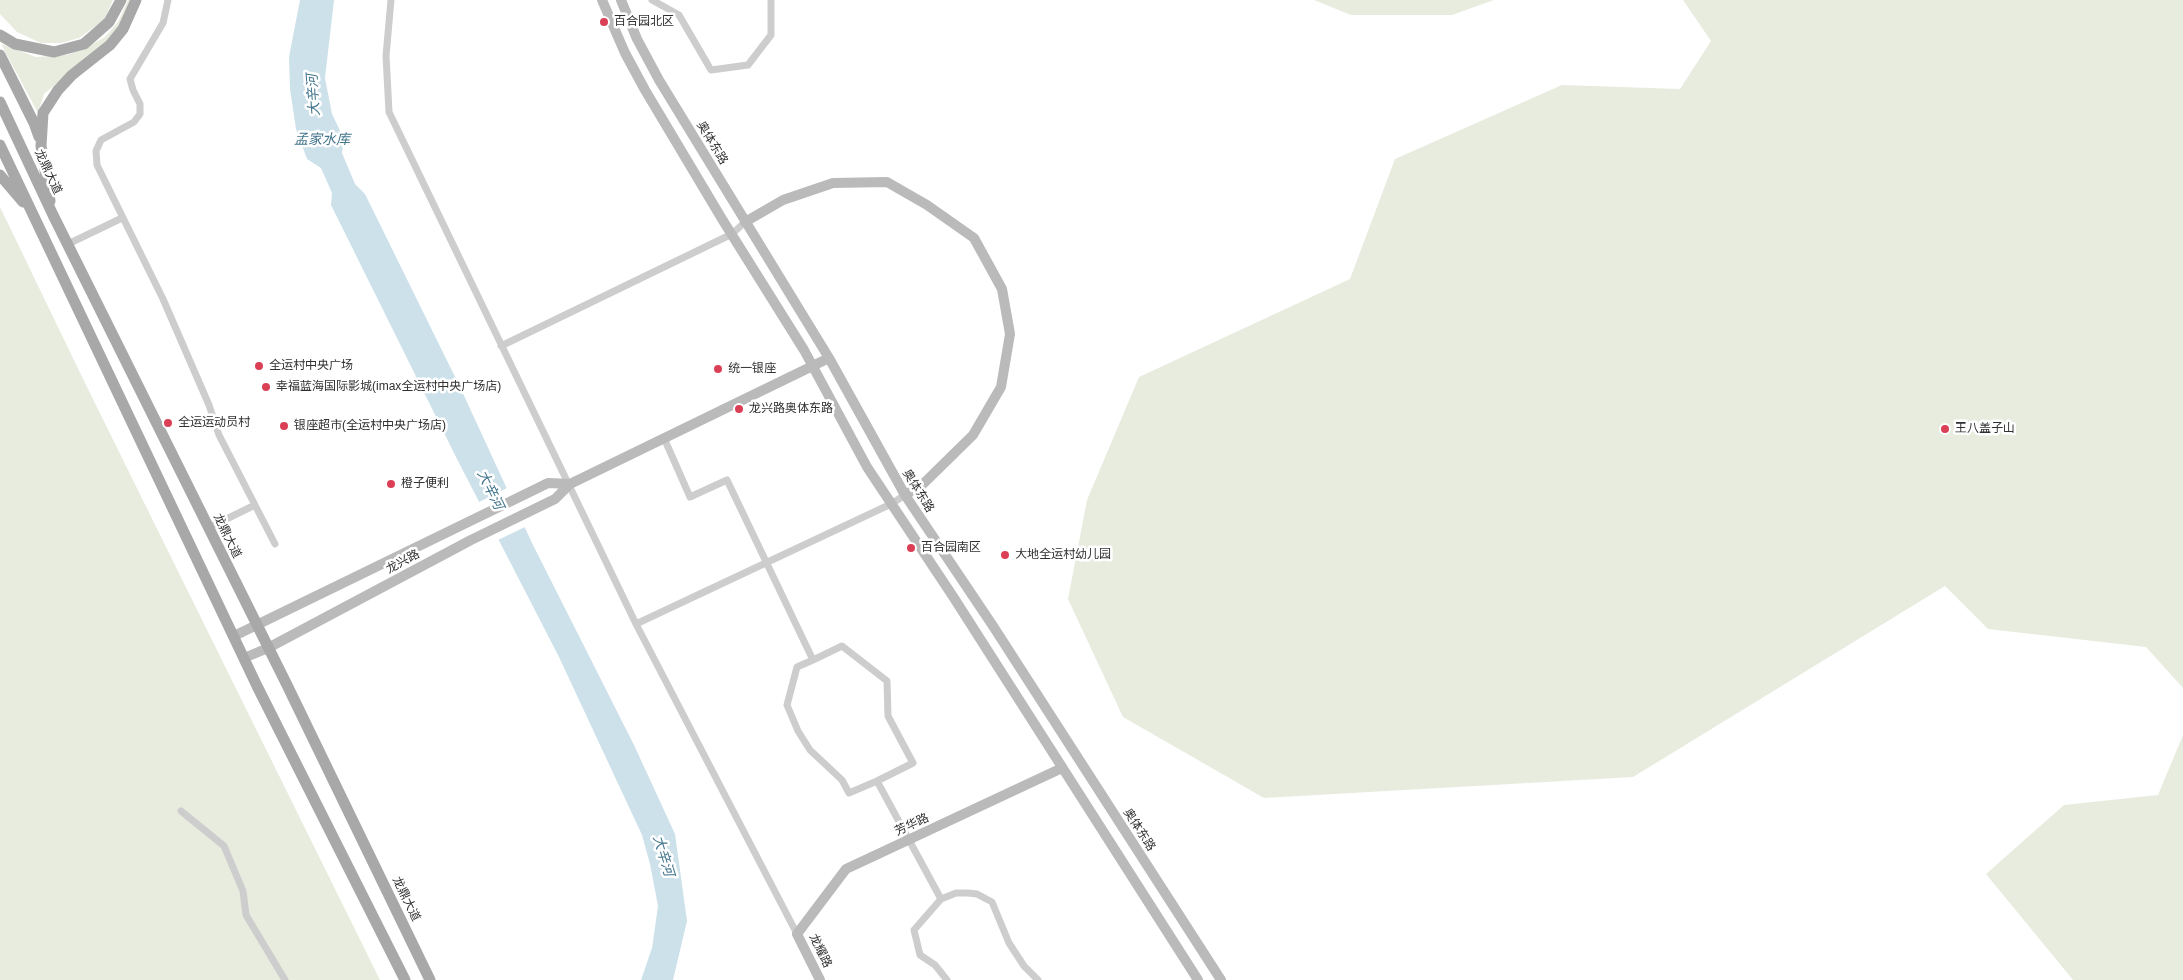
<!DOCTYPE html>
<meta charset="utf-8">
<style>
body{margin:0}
canvas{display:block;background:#fff}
</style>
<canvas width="2183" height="980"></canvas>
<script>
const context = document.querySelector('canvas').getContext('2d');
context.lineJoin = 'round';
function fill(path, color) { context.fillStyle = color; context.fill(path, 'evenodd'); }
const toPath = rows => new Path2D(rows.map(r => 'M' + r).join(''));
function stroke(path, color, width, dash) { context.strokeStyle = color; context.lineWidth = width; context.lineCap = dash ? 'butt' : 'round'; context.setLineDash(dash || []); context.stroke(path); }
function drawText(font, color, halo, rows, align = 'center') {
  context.font = font + ' Helvetica,"Noto Sans SC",sans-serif'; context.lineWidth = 5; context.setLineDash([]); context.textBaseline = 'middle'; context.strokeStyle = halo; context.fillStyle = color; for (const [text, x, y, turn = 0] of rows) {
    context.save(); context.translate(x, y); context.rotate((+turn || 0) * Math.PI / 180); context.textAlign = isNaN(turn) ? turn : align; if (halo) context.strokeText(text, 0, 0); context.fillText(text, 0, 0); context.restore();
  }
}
fill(toPath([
 [0,0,113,0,104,20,79,38,61,43,41,43,17,32,0,14],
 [128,0,133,0,120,27,107,42,44,94,38,113,1,44,36,57,67,55,84,49,105,37,118,22],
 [1314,0,1494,0,1452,15,1351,15],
 [1683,0,2183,0,2183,688,2146,647,1988,629,1945,586,1633,777,1264,798,1123,717,1068,599,1087,500,1139,377,1350,279,1395,159,1562,85,1680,89,1711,41],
 [0,207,86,385,380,980,0,980],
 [2183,735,2183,980,2073,980,1986,874,2064,805,2158,795]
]), '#e7ecdf');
fill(toPath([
 [300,0,334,0,325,78,332,114,344,139,342,153,355,184,365,194,460,387,532,543,634,745,675,834,687,921,673,980,641,980,652,948,658,906,650,864,642,835,559,657,457,459,331,205,332,193,321,168,307,159,296,129,290,89,289,57]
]), '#cde1ea');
fill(toPath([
 [509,487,527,526,496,541,477,503]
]), '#fff');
stroke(toPath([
 [168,0,163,23,130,79,133,90,140,104,140,114,134,122,101,140,96,151,97,165,163,299,209,405,219,435,275,544],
 [391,0,386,56,389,112,636,624,797,934],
 [652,0,679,15,711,70,748,65,771,35,771,0],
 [68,244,122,218],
 [501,346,732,234,745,222],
 [664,438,690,497,727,480,813,660,842,646,887,681,888,716,913,763,877,781,941,899,914,930,920,955,935,965,947,980],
 [208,528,255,505],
 [636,624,891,504,905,495],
 [813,660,797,667,787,705,798,731,810,750,842,780,849,793,877,781],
 [181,811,224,846,243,891,246,915,285,980],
 [941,899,956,893,968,893,977,894,992,902,1009,943,1024,966,1038,980]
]), '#cdcdcd', 7);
stroke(toPath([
 [602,0,625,53,645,90,722,219,804,350,867,467,954,598,1198,980],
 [621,0,637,39,659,80,829,358,905,495,993,626,1221,980],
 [745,222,783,200,833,183,887,182,927,205,974,238,1002,289,1010,334,1001,387,973,435,922,485,905,495],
 [234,636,538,488,548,483,570,484],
 [244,658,268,648,471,540,555,499,570,484,829,358],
 [820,980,797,934,846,869,1062,768]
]), '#bababa', 10);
stroke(toPath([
 [0,35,15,44,54,52,84,44,109,22,121,0],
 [0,55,34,123,39,137],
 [0,102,53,215,287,685,430,980],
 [0,145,257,686,405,980],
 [0,175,23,202],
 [50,201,41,146,43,113,58,90,72,75,110,45,123,29,136,0]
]), '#a8a8a8', 11);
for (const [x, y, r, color] of [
 [604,22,5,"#da3f55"],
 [259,366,5,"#da3f55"],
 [718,369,5,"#da3f55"],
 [266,387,5,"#da3f55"],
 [739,409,5,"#da3f55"],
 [168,423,5,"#da3f55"],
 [284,426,5,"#da3f55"],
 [1945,429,5,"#da3f55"],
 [391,484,5,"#da3f55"],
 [911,548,5,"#da3f55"],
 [1005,555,5,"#da3f55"]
]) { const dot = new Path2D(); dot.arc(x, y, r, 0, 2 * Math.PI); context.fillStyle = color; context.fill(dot); stroke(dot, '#fff', 2); }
drawText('12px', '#303030', '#fff', [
 ["百合园北区",614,22],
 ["全运村中央广场",269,366],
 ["统一银座",728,369],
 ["幸福蓝海国际影城(imax全运村中央广场店)",276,387],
 ["龙兴路奥体东路",749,409],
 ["全运运动员村",178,423],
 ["银座超市(全运村中央广场店)",294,426],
 ["王八盖子山",1955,429],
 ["橙子便利",401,484],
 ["百合园南区",921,548],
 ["大地全运村幼儿园",1015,555]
], 'left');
drawText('12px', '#303030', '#fff', [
 ["奥体东路",712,143,59],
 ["龙鼎大道",48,172,65],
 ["奥体东路",918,491,58],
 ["龙鼎大道",227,536,64],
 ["龙兴路",403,562,-28],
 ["芳华路",912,825,-25],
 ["奥体东路",1139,830,57],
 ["龙鼎大道",406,899,64],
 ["龙耀路",820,951,64]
]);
drawText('italic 14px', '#43758d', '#fff', [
 ["大辛河",314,95,-94],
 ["孟家水库",322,140],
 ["大辛河",490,490,64],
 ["大辛河",663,856,73]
]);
</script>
